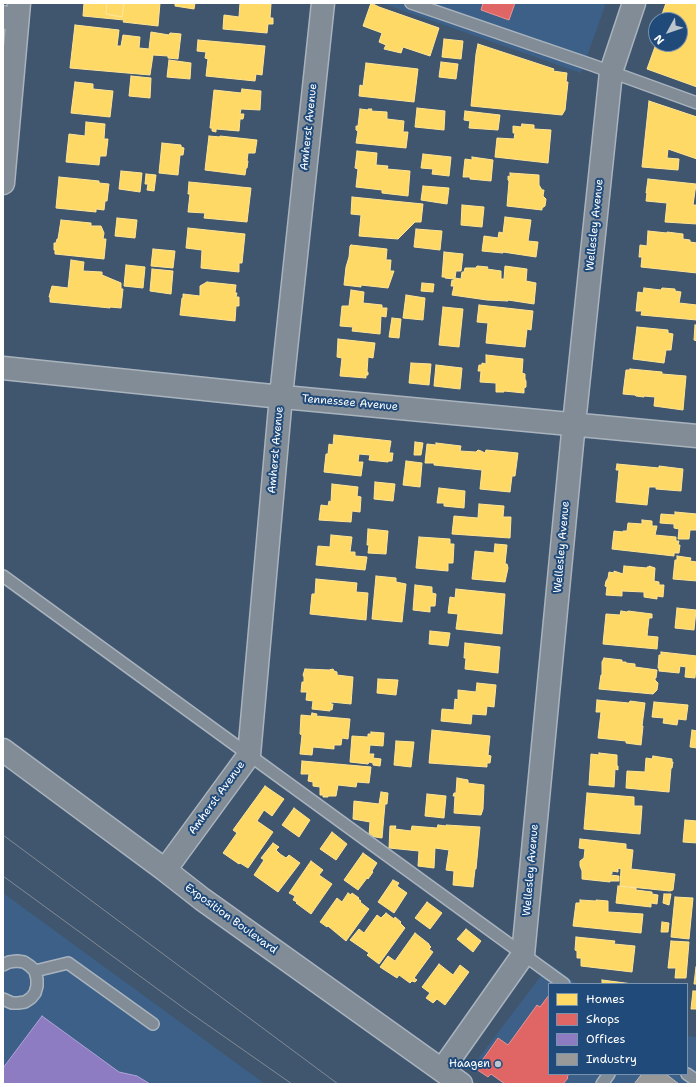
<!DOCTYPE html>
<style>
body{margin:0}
#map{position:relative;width:700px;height:1087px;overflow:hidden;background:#40566e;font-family:"Shantell Sans",sans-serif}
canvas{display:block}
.frame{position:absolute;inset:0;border:4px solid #fff;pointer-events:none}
.legend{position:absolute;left:548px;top:983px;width:140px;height:92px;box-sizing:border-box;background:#1f4a7a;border:1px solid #7992af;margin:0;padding:5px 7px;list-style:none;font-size:12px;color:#fff}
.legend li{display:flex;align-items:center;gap:8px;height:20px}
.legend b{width:20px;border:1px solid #7992af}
.north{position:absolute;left:648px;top:12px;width:40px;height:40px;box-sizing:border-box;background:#1f4a7a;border:1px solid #7992af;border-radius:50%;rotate:230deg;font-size:11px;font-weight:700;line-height:16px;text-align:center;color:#fff}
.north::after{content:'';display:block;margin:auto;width:14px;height:18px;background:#bcc4cc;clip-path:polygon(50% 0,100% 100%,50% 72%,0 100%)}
</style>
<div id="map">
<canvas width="700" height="1087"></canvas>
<div class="frame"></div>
<ul class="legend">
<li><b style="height:11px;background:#ffd966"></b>Homes</li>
<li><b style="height:11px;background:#e06666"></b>Shops</li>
<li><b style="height:11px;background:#8e7cc3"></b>Offices</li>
<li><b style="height:11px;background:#999"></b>Industry</li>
</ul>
<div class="north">N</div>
</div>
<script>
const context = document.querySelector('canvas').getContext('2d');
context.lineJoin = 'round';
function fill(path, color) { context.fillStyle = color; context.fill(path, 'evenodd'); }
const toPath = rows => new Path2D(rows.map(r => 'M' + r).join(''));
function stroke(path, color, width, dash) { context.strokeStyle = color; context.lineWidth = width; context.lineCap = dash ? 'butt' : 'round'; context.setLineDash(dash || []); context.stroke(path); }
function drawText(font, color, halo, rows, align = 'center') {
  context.font = font + ' "Shantell Sans",sans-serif'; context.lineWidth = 4; context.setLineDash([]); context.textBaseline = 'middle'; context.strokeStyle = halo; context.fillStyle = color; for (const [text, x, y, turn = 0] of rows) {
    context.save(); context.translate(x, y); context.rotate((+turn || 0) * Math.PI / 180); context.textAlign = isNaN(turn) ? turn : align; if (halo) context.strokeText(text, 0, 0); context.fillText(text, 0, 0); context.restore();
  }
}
fill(toPath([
 [381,3,606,3,581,73],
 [3,893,265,1084,3,1084],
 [550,964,577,984,549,984,549,1074,687,1074,687,1036,697,1037,697,1084,503,1084,475,1063]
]), '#3c6087');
const homes = toPath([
 [84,3,107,3,106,14,122,17,124,4,118,3,160,3,158,26,123,22,124,20,83,16,84,3],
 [107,3,124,4,122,17,106,14,107,3],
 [175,3,195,3,194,9,175,6,175,3],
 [240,3,271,4,270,18,273,18,273,24,268,24,267,33,223,29,224,15,239,17,240,3],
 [371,3,379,7,439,28,430,56,403,47,401,53,384,49,386,45,379,42,382,33,363,26,371,3],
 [666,3,697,3,697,87,647,69,656,44,680,44,680,20,660,20,666,3],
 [75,25,119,30,117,46,121,46,123,35,140,37,139,48,149,49,151,32,169,35,170,33,181,34,178,59,168,58,168,56,153,55,150,75,70,68,75,25],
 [444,39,463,41,461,59,442,57,444,39],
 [198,40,265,46,262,75,256,74,255,81,206,76,208,59,205,58,206,52,197,51,198,40],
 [478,44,554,69,553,71,567,73,566,82,568,82,565,110,562,115,471,106,476,54,478,44],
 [169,60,191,63,190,79,167,77,169,60],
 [441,62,458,64,456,79,439,77,441,62],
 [366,63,418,69,414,102,359,96,360,85,363,86,366,63],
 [131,76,151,78,150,98,129,96,131,76],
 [75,82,93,84,93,89,113,91,110,117,71,113,75,82],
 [242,89,261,91,260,110,241,109,240,114,244,114,243,119,240,119,239,131,216,129,216,132,212,131,212,128,210,128,214,90,241,93,242,89],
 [649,101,697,117,697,159,668,149,667,158,679,159,678,170,642,167,649,101],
 [417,108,445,111,444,130,415,127,417,108],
 [360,109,368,110,368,109,372,109,371,111,387,112,387,119,404,121,403,132,408,132,406,148,356,143,358,131,356,130,356,126,358,126,360,109],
 [465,111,500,115,498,130,469,128,470,121,464,120,465,111],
 [86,122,105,124,104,139,108,139,106,156,100,156,99,165,66,162,69,134,85,136,86,122],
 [522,124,534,125,534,129,551,130,548,163,495,157,497,138,514,139,515,133,513,133,513,126,521,127,522,124],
 [209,136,220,137,220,136,257,140,255,153,248,153,247,161,248,161,247,168,246,168,245,175,205,170,209,136],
 [162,143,181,145,181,147,184,148,183,155,180,155,178,175,159,173,162,143],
 [357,151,377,153,376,165,388,166,387,169,410,171,408,196,382,193,382,190,356,187,358,169,355,168,357,151],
 [423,154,451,157,449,176,432,174,433,169,421,168,423,154],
 [472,157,493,160,491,181,470,179,470,177,463,177,465,159,472,160,472,157],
 [121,171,142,173,140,192,119,189,121,171],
 [510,173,539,175,539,185,542,190,544,190,543,196,546,199,545,206,542,208,542,210,507,206,509,181,508,180,508,176,510,177,510,173],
 [146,174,156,175,154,191,147,190,148,184,145,184,146,174],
 [59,177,99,181,99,183,109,184,107,201,105,201,104,210,96,209,96,212,56,208,59,177],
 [648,179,696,184,693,205,697,205,697,224,665,222,667,203,646,201,647,193,646,193,648,179],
 [189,182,251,188,247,222,204,218,205,213,188,212,190,194,188,194,189,182],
 [423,186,449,188,447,204,421,200,423,186],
 [352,197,423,204,421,222,415,222,398,239,359,236,361,215,351,214,352,197],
 [462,205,484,207,482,227,461,225,462,205],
 [505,217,531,220,528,241,538,242,536,257,503,252,503,253,482,251,484,236,498,238,499,232,503,233,505,217],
 [117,218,137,220,135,238,115,236,117,218],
 [61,220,91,223,91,226,101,226,104,233,103,239,106,239,104,259,55,254,55,250,54,250,54,243,56,243,57,239,58,239,61,220],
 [188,228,245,234,242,263,239,263,239,272,201,268,202,250,186,248,188,228],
 [416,229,442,231,440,250,414,247,416,229],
 [648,231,667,233,667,232,683,234,683,239,690,240,690,242,697,243,697,273,641,267,642,257,639,257,640,245,647,246,648,231],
 [351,245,387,249,386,260,391,260,390,271,394,271,388,288,361,285,361,287,344,285,346,267,349,257,350,246,351,245],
 [153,249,175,251,173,268,151,266,153,249],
 [444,252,463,254,461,271,456,271,455,278,461,279,462,272,464,272,465,268,476,268,477,266,488,267,487,269,501,271,501,279,504,279,505,266,527,269,526,281,536,283,534,304,508,300,508,301,487,300,452,295,454,286,451,286,452,280,454,281,454,279,445,278,445,277,442,277,444,252],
 [71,260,84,262,83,271,102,272,102,275,121,283,121,289,123,289,121,308,110,307,110,308,50,302,50,297,49,297,52,286,68,288,71,260],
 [126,265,145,267,143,288,124,286,126,265],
 [152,269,173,271,171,294,150,291,152,269],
 [207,282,236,285,235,293,237,293,236,297,239,297,239,306,236,306,235,321,180,315,182,298,183,298,183,294,200,296,200,286,207,282],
 [422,283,434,284,433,292,421,291,422,283],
 [644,288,661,290,662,288,675,289,675,291,681,292,679,303,697,305,697,320,641,315,642,311,636,311,638,292,643,293,644,288],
 [351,290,364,292,363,303,382,305,382,308,387,308,386,317,381,316,380,334,352,331,353,327,340,326,342,306,349,306,351,290],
 [406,295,425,298,423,320,403,318,406,295],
 [479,305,533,311,531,330,527,329,525,347,486,343,488,323,477,322,479,305],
 [443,307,463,309,459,347,439,345,443,307],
 [392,318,401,319,399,338,389,337,392,318],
 [695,325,697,325,697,341,694,340,695,325],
 [637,327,668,330,668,333,673,334,671,350,666,350,664,363,633,359,637,327],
 [338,339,375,343,373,358,368,357,367,372,368,372,368,375,366,375,366,378,340,376,342,358,337,357,338,339],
 [486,355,523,359,522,373,525,374,525,379,526,381,526,387,524,388,524,393,504,391,504,392,496,392,496,383,480,382,481,371,478,371,479,365,482,365,482,363,486,364,486,355],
 [411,363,431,364,429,385,409,383,411,363],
 [436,365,462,368,460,389,434,386,436,365],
 [630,369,662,372,662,374,686,376,683,410,654,406,655,397,644,396,644,397,636,396,635,395,623,394,626,370,630,370,630,369],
 [334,435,391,441,389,453,393,453,392,461,388,461,388,462,369,460,370,455,359,454,358,462,363,462,361,476,324,472,326,454,328,454,329,444,333,445,334,435],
 [415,442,423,443,421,455,414,455,415,442],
 [436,443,461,446,460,451,476,452,478,450,481,451,485,453,486,450,518,453,515,476,512,476,510,492,480,489,482,470,434,465,434,463,425,463,427,444,436,445,436,443],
 [406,461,422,463,420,487,403,485,406,461],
 [617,464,659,468,659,466,683,469,681,491,656,489,656,487,649,487,647,505,616,502,619,470,616,470,617,464],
 [375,482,395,484,393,501,374,499,375,482],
 [332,484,358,487,357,496,361,497,360,512,352,511,351,522,319,520,321,505,328,506,329,501,331,502,332,484],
 [439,488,465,491,464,508,444,506,444,503,437,503,439,488],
 [479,504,504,506,503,517,511,517,510,538,452,534,454,516,478,518,479,504],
 [675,512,697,514,697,530,690,530,689,539,678,539,679,529,674,528,674,524,660,523,661,514,675,515,675,512],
 [642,520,652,521,652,526,657,526,655,535,676,537,676,541,679,541,678,545,680,545,679,553,674,553,674,556,612,549,614,531,623,532,623,531,627,531,628,523,642,524,642,520],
 [368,529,388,531,386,554,368,553,369,545,367,545,368,529],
 [331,535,352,537,350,552,355,552,355,556,367,557,365,570,316,565,318,546,330,547,331,535],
 [419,537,450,539,450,544,454,544,453,563,448,563,448,571,416,568,419,537],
 [495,544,507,545,505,564,507,564,508,568,505,582,472,579,475,551,494,553,495,544],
 [677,556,691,558,690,561,697,562,697,581,673,579,675,560,677,560,677,556],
 [624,566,647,568,647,567,649,567,649,566,655,568,654,581,659,582,659,585,664,585,663,597,657,596,657,599,644,597,644,592,622,591,622,596,606,595,607,587,605,586,606,581,608,578,609,572,614,573,614,571,623,574,624,566],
 [376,576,396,578,396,582,406,584,402,622,372,619,376,576],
 [316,579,357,583,356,592,368,593,366,620,310,614,312,594,315,594,316,579],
 [415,585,432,587,432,593,436,594,435,606,430,606,430,612,413,610,415,585],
 [456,589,505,594,502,634,456,629,458,614,448,613,450,597,455,598,456,589],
 [677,608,696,610,694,630,675,628,677,608],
 [621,611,627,612,628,611,652,614,652,618,649,618,647,636,658,637,657,649,603,644,606,614,620,615,621,611],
 [430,631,450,633,448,646,429,644,430,631],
 [465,643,500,647,498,673,465,669,466,658,464,658,465,643],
 [661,652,697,656,695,678,685,677,686,667,680,666,679,673,659,671,659,668,658,668,659,655,661,655,661,652],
 [604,658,622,660,622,662,626,662,626,663,635,664,635,667,657,670,656,678,655,678,655,680,658,683,657,690,653,694,599,689,601,675,602,675,602,662,604,658],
 [305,669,329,670,333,669,334,671,337,672,337,675,353,677,351,704,331,702,331,704,333,704,332,710,330,709,330,711,312,709,313,701,306,700,307,692,301,692,302,682,304,682,304,677,303,675,305,669],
 [378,679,398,680,396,695,377,693,378,679],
 [477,683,496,685,494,707,487,706,486,715,472,714,471,724,441,721,442,709,454,710,455,699,458,700,458,690,476,692,477,683],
 [597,700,629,703,630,701,645,703,642,726,643,726,641,745,626,743,626,741,598,738,601,712,596,712,597,700],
 [654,702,688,705,686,720,678,719,677,725,663,723,664,718,652,717,654,702],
 [312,713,317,714,316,716,350,719,348,739,342,738,341,745,334,745,334,749,313,747,312,755,300,754,302,735,300,734,301,715,311,716,312,713],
 [432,730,490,736,488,755,491,756,490,763,487,763,487,767,429,763,432,730],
 [692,730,697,731,697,748,690,747,692,730],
 [371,732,384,733,383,746,370,745,369,754,374,754,373,758,381,759,380,766,373,765,373,763,369,762,368,764,350,762,352,736,368,737,368,734,371,734,371,732],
 [396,741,414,742,411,767,394,765,396,741],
 [599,753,617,755,617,766,618,766,618,770,615,769,614,787,589,785,591,754,599,755,599,753],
 [653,756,672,759,672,762,673,762,672,768,671,768,669,792,626,788,627,771,645,772,646,758,652,759,653,756],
 [302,761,371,767,369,783,357,782,356,787,338,785,336,796,328,796,328,797,323,797,323,795,320,795,320,787,313,786,313,782,308,781,309,774,301,774,302,761],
 [457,778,468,780,468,783,484,785,483,809,481,815,454,813,455,796,453,796,454,793,456,793,457,778],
 [265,786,284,799,272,816,264,810,257,821,273,832,248,868,240,863,239,864,223,853,237,833,233,830,265,786],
 [381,792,388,793,387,804,385,804,382,838,369,836,370,822,353,819,354,801,379,804,381,792],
 [587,793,634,797,634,806,642,806,640,834,584,829,587,793],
 [427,794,446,796,444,818,425,816,427,794],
 [294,808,310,820,299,837,282,825,294,808],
 [685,820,697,821,697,843,683,842,685,820],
 [438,825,446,826,446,825,480,827,476,869,475,869,473,887,453,885,454,871,446,870,449,850,435,848,434,868,418,866,419,851,389,848,390,826,396,826,395,829,411,831,412,826,437,828,438,825],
 [332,832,347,844,336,860,320,849,332,832],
 [580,839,626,844,626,849,633,850,631,869,675,874,673,890,670,891,620,886,621,869,618,868,618,872,612,871,612,874,611,874,610,875,619,876,619,881,610,881,610,882,582,879,582,871,580,866,580,861,584,858,585,849,579,848,580,839],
 [273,843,279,847,276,850,280,854,286,858,289,855,300,863,278,892,254,875,264,860,261,858,273,843],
 [363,853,377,863,372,871,373,872,368,879,367,878,358,890,344,880,363,853],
 [311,861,323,870,319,875,332,884,311,914,296,903,297,902,293,900,295,896,289,893,311,861],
 [393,880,399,883,397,886,407,893,394,913,378,902,393,880],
 [618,886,636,888,636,890,652,892,652,894,658,895,657,904,651,903,651,907,616,903,618,886],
 [348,893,351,895,352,893,359,898,358,899,361,901,360,902,369,909,346,941,328,926,327,927,320,922,337,898,342,902,348,893],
 [664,894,671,894,669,905,663,903,664,894],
 [675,897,693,898,689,939,671,937,675,897],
 [580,900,596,901,596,900,608,901,608,912,643,914,641,933,573,926,576,903,580,903,580,900],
 [427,902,442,913,430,929,415,918,427,902],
 [386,913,394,919,395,917,401,922,400,923,405,928,379,964,367,955,369,953,350,940,359,929,364,933,377,915,381,918,386,913],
 [662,922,669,923,668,932,661,932,662,922],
 [466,929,481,941,473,952,457,939,466,929],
 [415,933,429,944,429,945,431,947,429,949,433,952,414,978,417,980,415,982,412,981,410,983,399,975,397,978,380,967,388,956,395,961,415,933],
 [576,937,615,941,614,944,635,946,632,972,581,966,581,958,577,958,577,951,575,950,576,937],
 [671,941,689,942,686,978,675,978,676,968,668,968,671,941],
 [439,964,453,975,460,965,469,972,445,1005,437,999,433,1003,426,998,430,993,422,987,439,964],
 [696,967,697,967,697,984,694,984,696,967],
 [602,980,633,984,602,984,602,980],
 [693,991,697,991,697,1009,691,1009,693,991]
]);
fill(homes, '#ffd966');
stroke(homes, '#ffe494', 1);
const shops = toPath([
 [483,3,515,3,509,20,481,10,483,3],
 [549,995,549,1074,569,1074,567,1077,568,1078,563,1084,505,1084,491,1074,488,1077,476,1069,498,1038,508,1045,537,1005,540,1007,549,995]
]);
fill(shops, '#e06666');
stroke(shops, '#e99494', 1);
const offices = toPath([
 [42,1016,119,1072,137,1076,150,1084,3,1084,3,1068,42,1016]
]);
fill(offices, '#8e7cc3');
stroke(offices, '#b0a3d5', 1);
const industry = toPath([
 [640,1074,666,1074,679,1084,634,1084,641,1075,640,1074]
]);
fill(industry, '#999');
stroke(industry, '#b8b8b8', 1);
const service = toPath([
 [411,3,592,65,697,103],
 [3,576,564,984],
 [3,965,9,962,17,961,24,962,30,966,35,971,37,979,37,986,35,993,31,998,25,1002,18,1003,12,1003,3,999],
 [35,971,68,963,153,1024],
 [687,1074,697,1081],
 [602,1084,609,1074]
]);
const minor = toPath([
 [3,17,17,21],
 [3,368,262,395,697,436],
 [3,750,165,870,202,899,461,1084],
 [165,870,249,755,281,396,323,3],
 [442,1070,523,955,572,443,611,72,634,3]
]);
const secondary = toPath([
 [3,183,19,3]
]);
stroke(service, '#a9b3be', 14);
stroke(minor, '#a9b3be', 25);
stroke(secondary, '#a9b3be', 25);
stroke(service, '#818c97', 11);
stroke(minor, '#818c97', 22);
stroke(secondary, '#818c97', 22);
stroke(toPath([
 [3,835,338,1084],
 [3,876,189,1012,292,1084]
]), '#808a96', 1);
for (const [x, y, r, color] of [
 [498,1064,4,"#bcc4cc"]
]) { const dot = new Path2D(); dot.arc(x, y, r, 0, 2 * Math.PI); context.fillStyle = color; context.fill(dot); stroke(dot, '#1f4a7a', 1.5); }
drawText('11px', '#fff', '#1f4a7a', [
 ["Amherst Avenue",309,127,-84],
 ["Wellesley Avenue",595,225,-84],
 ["Tennessee Avenue",350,403,5],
 ["Amherst Avenue",276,450,-85],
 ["Wellesley Avenue",562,547,-85],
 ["Amherst Avenue",217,798,-54],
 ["Wellesley Avenue",531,870,-85],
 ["Exposition Boulevard",231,919,36]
]);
drawText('11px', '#fff', '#1f4a7a', [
 ["Haagen",490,1064]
], 'right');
</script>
